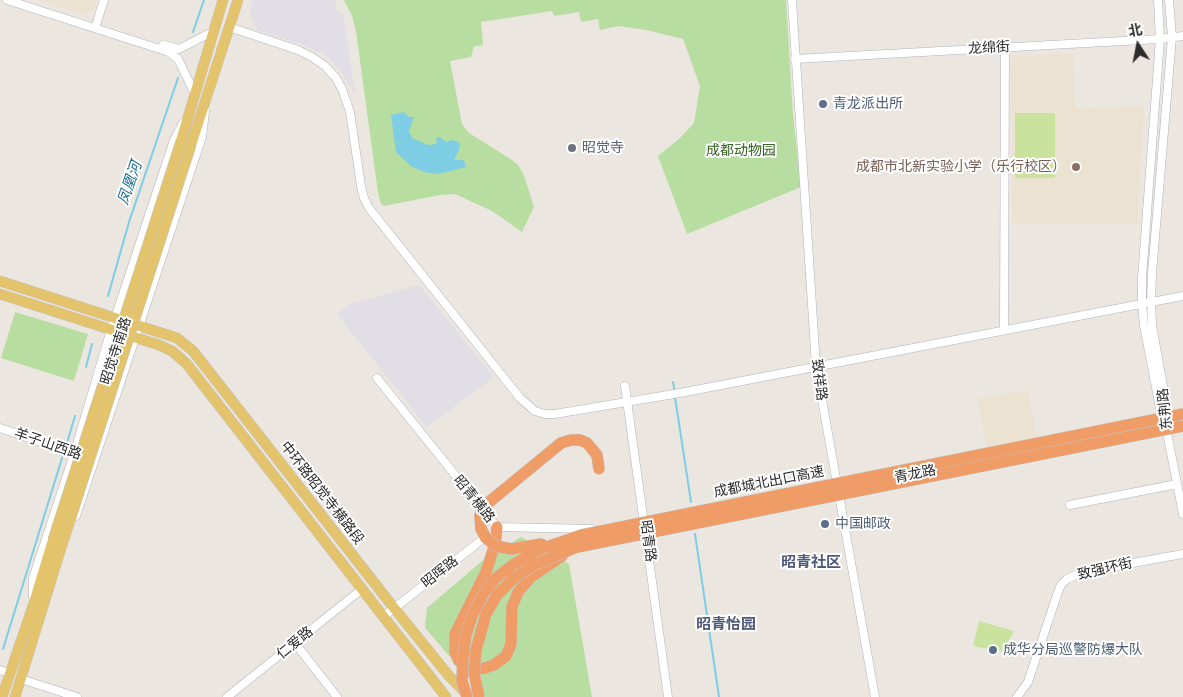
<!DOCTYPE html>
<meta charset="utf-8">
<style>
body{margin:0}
#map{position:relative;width:1183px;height:697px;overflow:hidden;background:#ece6e0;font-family:Raleway,"Noto Sans SC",sans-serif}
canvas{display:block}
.north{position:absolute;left:1113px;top:20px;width:50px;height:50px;-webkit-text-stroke:4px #fff;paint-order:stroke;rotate:349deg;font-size:14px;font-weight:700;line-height:20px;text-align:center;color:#2c2c2c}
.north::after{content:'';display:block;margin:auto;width:18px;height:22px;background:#2c2c2c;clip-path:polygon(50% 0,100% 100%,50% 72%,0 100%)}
</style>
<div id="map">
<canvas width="1183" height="697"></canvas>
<div class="north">北</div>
</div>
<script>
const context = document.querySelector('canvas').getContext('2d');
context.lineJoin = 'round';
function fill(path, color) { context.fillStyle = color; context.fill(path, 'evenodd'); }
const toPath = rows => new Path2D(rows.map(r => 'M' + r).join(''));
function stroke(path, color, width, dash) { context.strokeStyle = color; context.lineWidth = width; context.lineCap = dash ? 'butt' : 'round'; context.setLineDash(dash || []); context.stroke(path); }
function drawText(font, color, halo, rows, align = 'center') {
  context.font = font + ' Raleway,"Noto Sans SC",sans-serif'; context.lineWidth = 4; context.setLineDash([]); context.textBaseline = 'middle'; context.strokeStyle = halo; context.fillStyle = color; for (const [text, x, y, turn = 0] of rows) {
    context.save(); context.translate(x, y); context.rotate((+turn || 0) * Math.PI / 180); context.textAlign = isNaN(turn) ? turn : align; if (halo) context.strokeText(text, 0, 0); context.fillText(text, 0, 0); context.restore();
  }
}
fill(toPath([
 [253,0,336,0,335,9,343,15,345,26,355,94,338,68,325,55,308,47,257,30,250,14],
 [419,285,494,377,427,427,337,314,351,304]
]), '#e1dfe5');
fill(toPath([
 [40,0,97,0,94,9,83,15],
 [1067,54,1073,55,1075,108,1144,106,1137,224,1012,223,1011,60,1015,56],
 [1028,390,1037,437,987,447,977,399]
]), '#ece2d1');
fill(toPath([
 [344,0,786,0,793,115,801,187,687,234,658,156,680,138,694,123,700,86,683,39,646,30,618,26,600,30,598,19,581,22,579,12,554,16,552,11,481,22,483,45,474,46,471,57,450,61,462,124,469,133,512,160,518,165,524,175,534,207,522,232,492,211,455,194,440,195,384,206,381,204,378,193,356,31,352,16],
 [15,312,88,334,74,381,1,358],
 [521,537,569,564,592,697,485,697,425,628,427,608,482,561]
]), '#b8dda1');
fill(toPath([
 [1015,113,1055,113,1055,178,1015,178],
 [979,621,1014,631,1003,652,973,646]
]), '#c9e39e');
fill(toPath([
 [404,112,409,117,414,117,409,131,412,138,428,145,437,144,436,138,440,137,446,142,453,140,460,143,459,150,454,160,464,160,466,167,438,174,424,172,411,166,396,152,391,115]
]), '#7dcde4');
stroke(toPath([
 [193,32,204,0],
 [108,296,129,222,178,78],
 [86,367,92,344],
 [673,382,675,392],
 [675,397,691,502],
 [66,446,75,416],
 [695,534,719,697],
 [3,649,63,455]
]), '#7dcde4', 2);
const minor = toPath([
 [7,0,169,52,178,59,195,94],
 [792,0,816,366,875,697],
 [1158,0,1160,39,1142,278,1142,304,1144,326,1160,408,1168,438,1183,514],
 [229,27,298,50,312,57,325,66,336,78,342,89,350,112,361,186,364,198,369,208,520,398,535,411,545,414,555,414,680,393,1183,296],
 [95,28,104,0],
 [163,45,179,49,214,31],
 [795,59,1160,39,1183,36],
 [1004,330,1005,47],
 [377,378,497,527,592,529],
 [625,386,668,697],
 [1168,421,1167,408,1152,325,1151,302,1152,273,1172,37,1169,0],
 [1158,425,1183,420],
 [0,428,79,455],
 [945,468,1061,444],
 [1070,505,1177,484],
 [76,516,202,137,205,111],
 [33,597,33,578,74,454,111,330,174,140,183,123],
 [383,617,488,535],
 [295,643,337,697],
 [0,670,9,673],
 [21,679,77,697],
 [227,697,362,589],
 [1017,697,1028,682,1058,592,1061,585,1067,579,1083,572,1183,554]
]);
const major = toPath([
 [181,141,223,0],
 [191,145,238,0],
 [0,281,177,338,193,351,394,608,449,676,466,693],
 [0,294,159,345,172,351,186,363,446,697],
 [2,697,33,606,53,540],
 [15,697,62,545]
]);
const highway = toPath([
 [497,527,495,544,486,572,455,634,455,652,459,661,465,666,477,669,485,668,494,665,506,656,511,644,512,607,518,592,531,577,562,556]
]);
stroke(minor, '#b0b2bb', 9);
stroke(major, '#c4c4c4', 11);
stroke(highway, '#c4c4c4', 12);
stroke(minor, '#fff', 8);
stroke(major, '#e4c36d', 10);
stroke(highway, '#ef9c67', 11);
const majorBridge = toPath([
 [53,540,181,141],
 [62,545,191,145]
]);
const highwayBridge = toPath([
 [542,544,511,549,496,546,486,538,481,529,480,516,482,509,488,503,561,443,571,440,580,440,587,443,597,455,599,469],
 [467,697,462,681,463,658,466,635,472,616,484,593,496,578,514,564,541,549,582,535,1183,414],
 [479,697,474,673,476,650,486,614,497,595,514,578,534,565,577,547,1183,426]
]);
stroke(majorBridge, '#c4c4c4', 11, []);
stroke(highwayBridge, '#c4c4c4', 12, []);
stroke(majorBridge, '#e4c36d', 10);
stroke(highwayBridge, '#ef9c67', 11);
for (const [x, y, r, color] of [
 [823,104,5,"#5c6f8a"],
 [572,148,5,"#6b7280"],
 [1076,167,5,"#8d6e63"],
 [825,524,5,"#5c6f8a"],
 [993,650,5,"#5c6f8a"]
]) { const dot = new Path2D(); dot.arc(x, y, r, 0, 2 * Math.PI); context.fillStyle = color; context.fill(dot); stroke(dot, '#fff', 2); }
drawText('14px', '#2c2c2c', '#fff', [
 ["龙绵街",989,48,-3],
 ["昭觉寺南路",116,351,-72],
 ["致祥路",819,380,82],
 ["东荆路",1165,409,-96],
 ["羊子山西路",48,444,19],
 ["青龙路",915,474,-11],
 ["成都城北出口高速",769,482,-11],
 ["中环路昭觉寺横路段",322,493,52],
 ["昭青横路",474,499,51],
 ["昭青路",648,541,82],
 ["致强环街",1105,569,-13],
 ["昭晖路",440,572,-38],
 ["仁爱路",295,643,-39]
]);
drawText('14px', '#4e5e75', '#fff', [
 ["青龙派出所",833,104],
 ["中国邮政",835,524],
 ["成华分局巡警防爆大队",1003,650]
], 'left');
drawText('14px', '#5b616d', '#fff', [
 ["昭觉寺",582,148]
], 'left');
drawText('14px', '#326322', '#fff', [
 ["成都动物园",741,151]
]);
drawText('14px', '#785e54', '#fff', [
 ["成都市北新实验小学（乐行校区）",1066,167]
], 'right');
drawText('italic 15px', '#1a6d91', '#fff', [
 ["凤凰河",130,183,-71]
]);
drawText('bold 15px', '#505979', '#fff', [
 ["昭青社区",811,562],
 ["昭青怡园",726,624]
]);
</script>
